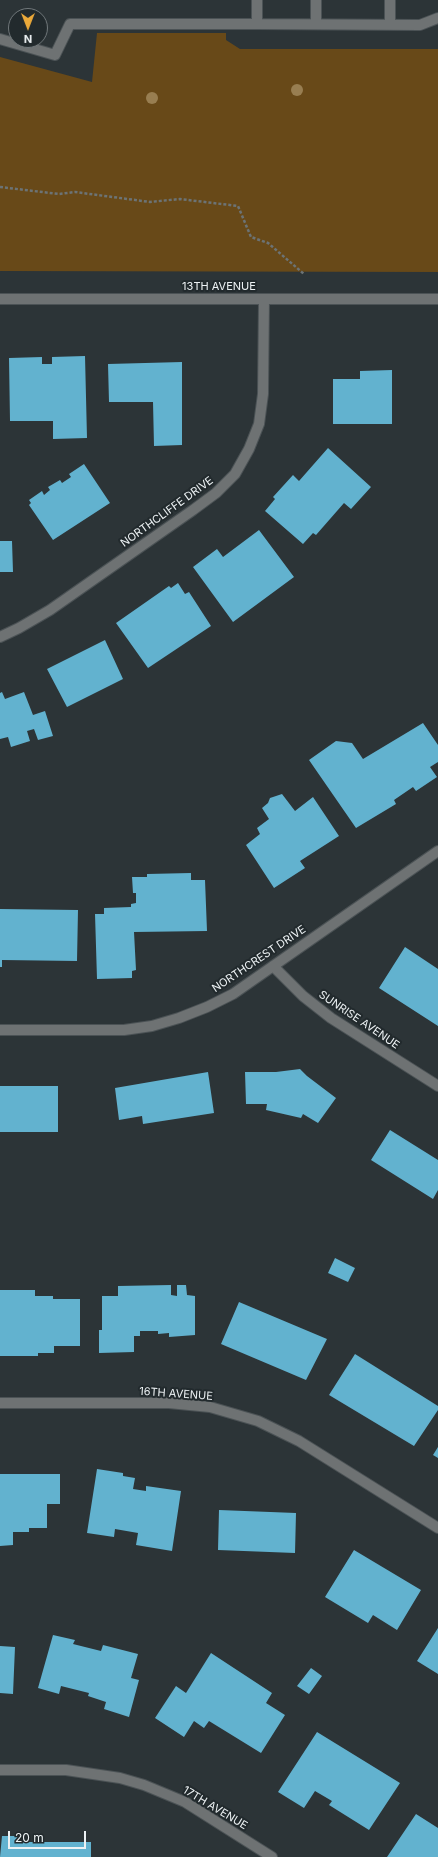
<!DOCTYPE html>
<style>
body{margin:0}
#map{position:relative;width:438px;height:1857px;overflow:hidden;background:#2c3437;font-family:Inter,sans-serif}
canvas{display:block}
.north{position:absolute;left:8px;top:8px;width:40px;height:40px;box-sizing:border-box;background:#222a2d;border:1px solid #737a7d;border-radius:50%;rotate:180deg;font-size:11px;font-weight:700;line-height:16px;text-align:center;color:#edf2f4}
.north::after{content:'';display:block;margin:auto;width:14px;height:18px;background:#eba93a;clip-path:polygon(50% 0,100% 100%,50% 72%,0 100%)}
.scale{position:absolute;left:8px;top:1831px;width:78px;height:18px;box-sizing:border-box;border:2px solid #edf2f4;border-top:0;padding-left:5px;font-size:12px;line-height:14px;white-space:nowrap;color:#edf2f4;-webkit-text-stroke:3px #222a2d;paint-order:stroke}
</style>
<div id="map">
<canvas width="438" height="1857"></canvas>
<div class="north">N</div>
<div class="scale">20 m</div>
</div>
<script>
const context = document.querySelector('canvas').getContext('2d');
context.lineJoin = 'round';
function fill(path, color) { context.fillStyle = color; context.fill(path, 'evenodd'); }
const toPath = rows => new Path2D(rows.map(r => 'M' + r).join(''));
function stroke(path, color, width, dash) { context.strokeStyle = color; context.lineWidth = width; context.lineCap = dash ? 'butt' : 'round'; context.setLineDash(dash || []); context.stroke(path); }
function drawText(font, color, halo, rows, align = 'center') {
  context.font = font + ' Inter,sans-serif'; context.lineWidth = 4; context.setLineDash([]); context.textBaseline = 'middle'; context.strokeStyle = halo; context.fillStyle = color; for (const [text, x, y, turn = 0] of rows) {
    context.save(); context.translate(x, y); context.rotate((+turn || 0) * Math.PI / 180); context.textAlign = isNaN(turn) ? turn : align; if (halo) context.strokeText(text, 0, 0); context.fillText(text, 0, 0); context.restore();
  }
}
fill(toPath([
 [97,33,226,33,226,40,240,49,438,49,438,272,0,271,0,57,92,82]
]), '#684918');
fill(toPath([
 [85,356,87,438,53,439,53,421,10,421,9,358,42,357,42,364,52,364,52,357],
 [182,362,182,445,154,446,153,402,109,402,108,364],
 [392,370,392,424,333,424,333,379,360,379,360,371],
 [328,448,371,487,351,509,344,503,316,535,313,533,303,544,265,511,275,499,273,497,293,475,299,481],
 [84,464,110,503,53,540,29,505,31,503,29,500,42,491,44,495,50,490,48,487,60,480,62,483,71,477,69,474],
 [259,530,294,577,233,622,193,567,217,549,223,557],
 [0,541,12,541,13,572,0,572],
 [178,583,185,594,189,592,211,626,148,668,116,623,169,586,171,588],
 [105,640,123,679,67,707,47,669],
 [2,692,5,699,24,692,33,715,45,711,53,736,38,740,34,729,27,731,30,741,11,747,8,737,0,739,0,693],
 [423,723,438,745,438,762,430,767,437,777,416,791,413,787,394,800,396,804,356,828,309,760,336,741,352,743,363,759],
 [282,794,295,811,313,797,339,836,300,861,305,868,274,888,246,845,260,834,257,828,269,819,262,808,268,803,270,798],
 [191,873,191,880,205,880,207,931,134,932,136,970,132,971,132,978,97,979,95,914,104,914,104,908,131,907,131,904,136,903,136,893,133,893,132,877,147,877,147,874],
 [0,909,78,910,77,961,2,960,2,967,0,967],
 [405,947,438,969,438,1026,379,988],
 [300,1069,307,1076,336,1098,318,1123,303,1114,301,1118,266,1110,267,1104,246,1104,245,1072,276,1072],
 [208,1072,214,1113,143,1124,142,1116,119,1120,115,1088],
 [0,1086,58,1086,58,1132,0,1132],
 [390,1130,438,1160,438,1190,433,1199,371,1160],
 [335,1258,355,1268,348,1282,328,1273],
 [171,1285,171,1295,177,1296,177,1285,186,1285,187,1295,195,1296,195,1335,169,1337,169,1333,158,1334,158,1331,140,1331,140,1336,134,1336,134,1352,99,1353,99,1330,102,1330,102,1296,118,1296,118,1286],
 [0,1290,35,1290,35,1296,53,1296,53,1299,80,1299,80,1346,54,1346,54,1353,38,1353,38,1356,0,1356],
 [239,1302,327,1339,306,1380,221,1344],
 [355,1354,438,1406,438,1410,414,1446,329,1395],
 [438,1447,438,1458,433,1455],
 [97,1469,123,1473,123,1476,135,1478,133,1489,146,1491,146,1486,181,1491,172,1551,136,1545,138,1533,115,1529,114,1537,87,1533],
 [0,1474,60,1474,60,1504,47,1504,47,1528,29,1528,29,1532,13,1532,13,1545,0,1546],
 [219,1510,296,1513,295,1553,218,1550],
 [354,1550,421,1590,397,1630,373,1615,368,1623,325,1597],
 [438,1628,438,1674,417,1661],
 [53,1635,75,1640,73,1644,101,1651,103,1645,138,1654,131,1678,139,1680,129,1717,104,1709,106,1702,88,1696,89,1693,61,1686,59,1694,38,1688],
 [0,1646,15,1647,13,1694,0,1693],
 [211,1653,272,1693,266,1703,285,1715,261,1753,209,1721,204,1728,194,1721,184,1737,155,1718,176,1686,186,1693],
 [311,1668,322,1676,309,1694,297,1686],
 [317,1732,400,1783,369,1830,329,1805,332,1801,315,1791,304,1808,278,1792],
 [416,1814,438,1828,438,1857,387,1857],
 [2,1836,20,1836,20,1842,91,1842,91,1857,0,1857]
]), '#62b2cf');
const lane = toPath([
 [257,0,257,24,420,25,438,18],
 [316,0,316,24],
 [390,0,390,25],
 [0,39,55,55,70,24,257,24]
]);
const street = toPath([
 [0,299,438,299],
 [0,637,19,628,50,610,193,510,216,493,235,474,249,449,259,424,263,394,264,299],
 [273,966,303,996,331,1018,438,1086],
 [0,1030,124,1030,152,1026,179,1018,207,1007,233,994,438,851],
 [0,1403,169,1403,210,1407,258,1421,299,1441,438,1528],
 [0,1770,66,1770,120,1778,144,1785,185,1802,272,1857]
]);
stroke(lane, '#4b5255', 12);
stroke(street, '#4b5255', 12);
stroke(toPath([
 [0,187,59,194,75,192,150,202,180,199,238,206,251,237,268,243,304,274]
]), '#6c7375', 2.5, [3, 2]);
stroke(lane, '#6e7273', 10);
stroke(street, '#6e7273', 10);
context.fillStyle = '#987e51';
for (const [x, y] of [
 [297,90],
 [152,98]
]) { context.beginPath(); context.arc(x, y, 6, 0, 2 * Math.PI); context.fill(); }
drawText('11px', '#edf2f4', '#222a2d', [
 ["13TH AVENUE",219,287],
 ["NORTHCLIFFE DRIVE",167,512,-36],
 ["NORTHCREST DRIVE",259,959,-34],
 ["SUNRISE AVENUE",359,1020,34],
 ["16TH AVENUE",176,1394,4],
 ["17TH AVENUE",215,1808,31]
]);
</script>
